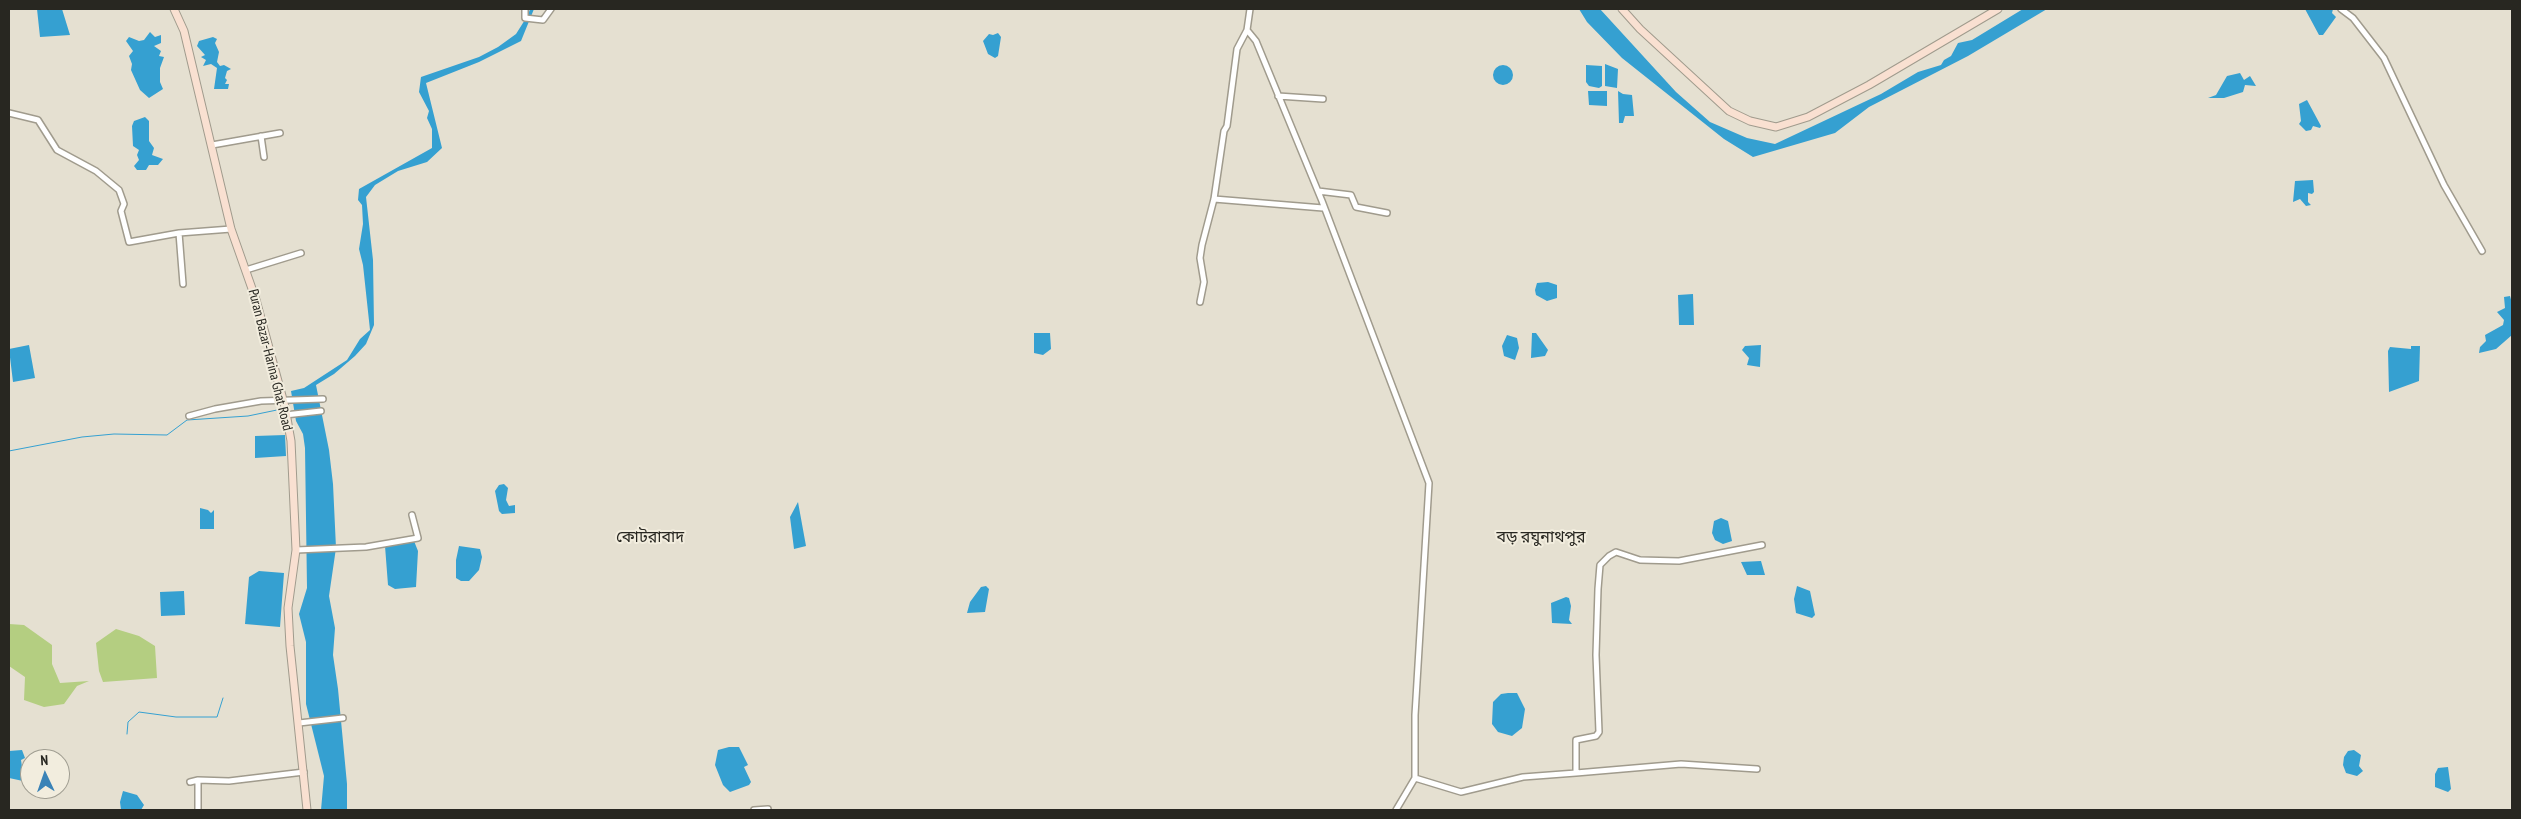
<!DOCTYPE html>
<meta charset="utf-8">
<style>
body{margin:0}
#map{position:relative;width:2521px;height:819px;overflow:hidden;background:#e5e0d1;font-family:"PT Sans Narrow",sans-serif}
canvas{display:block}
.frame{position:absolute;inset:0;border:10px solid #282721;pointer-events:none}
.north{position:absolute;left:20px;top:749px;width:50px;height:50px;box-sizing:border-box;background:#f2edde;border:1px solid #a19e92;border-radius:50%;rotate:357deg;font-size:14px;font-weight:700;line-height:20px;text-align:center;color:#282721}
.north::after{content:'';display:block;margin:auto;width:18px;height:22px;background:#3a83b7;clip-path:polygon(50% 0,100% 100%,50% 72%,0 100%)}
</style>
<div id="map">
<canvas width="2521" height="819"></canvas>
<div class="frame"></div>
<div class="north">N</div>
</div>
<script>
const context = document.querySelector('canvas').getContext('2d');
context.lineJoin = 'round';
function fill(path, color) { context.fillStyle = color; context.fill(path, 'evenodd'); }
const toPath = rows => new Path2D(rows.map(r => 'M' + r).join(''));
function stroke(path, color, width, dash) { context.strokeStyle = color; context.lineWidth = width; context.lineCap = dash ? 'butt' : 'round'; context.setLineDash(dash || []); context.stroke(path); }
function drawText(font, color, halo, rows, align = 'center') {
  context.font = font + ' "PT Sans Narrow","Noto Sans Bengali",sans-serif'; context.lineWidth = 4; context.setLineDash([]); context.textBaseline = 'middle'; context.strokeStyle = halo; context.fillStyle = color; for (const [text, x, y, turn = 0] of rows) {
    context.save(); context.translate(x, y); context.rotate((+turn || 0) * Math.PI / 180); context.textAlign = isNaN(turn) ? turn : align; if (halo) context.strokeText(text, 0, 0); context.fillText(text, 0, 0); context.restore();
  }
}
fill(toPath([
 [9,624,24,625,52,645,52,664,60,683,89,681,77,686,64,704,44,707,24,700,25,677,9,666],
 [116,629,139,636,155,646,157,678,103,682,99,671,96,643]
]), '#b4ce81');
fill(toPath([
 [37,9,62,9,70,35,40,37],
 [530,9,534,9,521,41,479,62,426,83,442,148,427,162,398,171,375,185,366,197,373,260,374,325,366,344,355,356,334,374,316,385,329,450,333,484,336,548,329,596,335,628,333,655,338,689,347,784,347,810,321,810,324,776,306,704,306,642,299,614,307,588,305,448,303,434,296,421,291,391,304,388,347,360,360,339,370,330,363,265,359,249,363,224,362,205,358,200,359,189,432,148,432,129,427,118,429,111,419,92,421,77,479,57,498,47,516,34,528,15],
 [1579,9,1600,9,1676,92,1710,122,1747,138,1775,144,1881,94,1918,72,1941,65,1944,60,1951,56,1958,43,1972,40,2023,9,2047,9,1968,56,1869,107,1835,133,1753,157,1724,139,1622,58,1587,22],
 [2305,9,2333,9,2332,13,2336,17,2323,35,2319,35],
 [150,32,155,37,161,35,161,43,154,46,161,51,159,56,164,57,160,68,160,82,163,89,149,98,140,90,131,70,132,64,129,56,133,51,126,41,129,37,139,41,144,40],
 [998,33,1001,37,998,56,995,58,988,54,983,41,989,34,993,35],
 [213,37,217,39,215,43,219,52,217,62,220,66,224,65,231,69,227,71,225,78,227,80,225,84,229,84,228,89,214,89,217,68,211,64,203,66,206,60,201,57,205,55,197,46,199,41],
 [1605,64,1618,69,1617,88,1605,86],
 '1493 75a10 10 0 1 1 20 0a10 10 0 1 1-20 0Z',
 [1586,65,1602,66,1602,86,1599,88,1589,86,1586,82],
 [2240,73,2244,80,2250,76,2256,86,2245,85,2243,92,2224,98,2208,98,2216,95,2227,76],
 [1588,91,1607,91,1607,106,1589,105],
 [1618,91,1623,94,1632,95,1634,116,1625,116,1623,123,1619,123],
 [2307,100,2321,126,2320,128,2313,126,2311,130,2306,131,2299,124,2301,121,2299,104],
 [145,117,149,121,149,141,154,148,152,155,163,159,158,165,149,165,146,170,137,170,134,166,139,160,137,155,139,150,133,146,132,126,134,121],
 [2313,180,2314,192,2312,194,2308,193,2308,202,2311,205,2306,206,2300,199,2293,202,2295,181],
 [1548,282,1557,285,1557,298,1547,301,1536,295,1535,290,1537,283],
 [1693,294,1694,325,1679,325,1678,295],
 [2510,296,2512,303,2512,335,2496,349,2479,353,2480,347,2486,341,2485,335,2503,325,2504,320,2497,312,2505,308,2504,297],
 [1034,333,1050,333,1051,349,1043,355,1034,353],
 [1532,333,1536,333,1548,350,1545,356,1531,358],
 [1507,335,1517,338,1519,348,1515,360,1504,356,1502,346],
 [29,345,35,378,13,382,9,349],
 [1761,345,1760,367,1747,365,1749,358,1742,350,1745,346],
 [2411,346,2420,346,2419,381,2389,392,2388,351,2390,347,2411,349],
 [285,435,286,456,255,458,255,436],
 [504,484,508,488,506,500,509,506,515,505,515,513,502,514,499,511,495,491,499,485],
 [798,502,806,546,794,549,790,517],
 [200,508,208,510,211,513,214,510,214,529,200,529],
 [1721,518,1728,521,1732,541,1723,544,1715,540,1712,533,1714,521],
 [414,541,418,551,416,587,395,589,388,585,385,546],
 [459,546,480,549,482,557,479,570,469,581,461,581,456,578,456,560],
 [1761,561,1765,575,1747,575,1741,562],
 [259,571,284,573,280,627,245,624,249,577],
 [986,586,989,589,985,612,967,613,970,602,981,587],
 [1797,586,1810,591,1815,615,1812,618,1796,613,1794,599],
 [184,591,185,615,161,616,160,592],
 [1566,597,1569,598,1571,606,1569,620,1572,624,1552,623,1551,603],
 [1508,693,1517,693,1525,709,1522,728,1512,736,1498,732,1492,724,1493,702,1501,694],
 [729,747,739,747,748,765,744,767,751,782,749,785,730,792,723,785,715,765,718,750],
 [22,750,25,758,21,760,22,767,26,769,25,774,29,779,23,781,9,778,9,751],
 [2354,750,2361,755,2359,766,2363,771,2357,776,2346,773,2343,765,2344,757,2348,751],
 [2448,767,2451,789,2448,792,2435,787,2435,774,2438,768],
 [123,791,137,795,144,805,141,810,121,810,120,802]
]), '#35a0d1');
stroke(toPath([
 [9,451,82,437,114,434,167,435,187,420,248,416,277,410],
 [127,734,128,722,139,712,176,717,217,717,223,698]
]), '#35a0d1', 1);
const minor = toPath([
 [525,9,525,18,543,20,551,9],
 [2341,9,2353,18,2384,58,2444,185,2482,251],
 [1247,30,1256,41,1322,201,1429,483,1415,715,1415,778,1396,810],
 [1278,96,1323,99],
 [9,113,38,120,57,150,96,171,119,190,124,204,121,211,129,242,179,233,231,229],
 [261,136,264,157],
 [212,145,280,133],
 [1318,191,1351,195,1356,207,1387,213],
 [1214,199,1323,208],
 [179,233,183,284],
 [246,270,301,253],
 [1200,302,1204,282,1200,258,1202,245,1214,199,1224,131,1227,126,1237,49,1247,30,1250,9],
 [285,415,321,411],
 [189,416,215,409,261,401,323,399],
 [296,550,366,547,418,538,412,515],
 [299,723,343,718],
 [1757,769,1681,764,1576,773,1576,740,1596,736,1599,732,1596,655,1598,589,1600,565,1609,556,1616,552,1640,560,1679,561,1762,545],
 [1415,778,1461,792,1523,777,1576,773],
 [190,782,198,780,229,781,304,772],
 [198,810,198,780],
 [754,810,768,809]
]);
const secondary = toPath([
 [174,9,184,31,231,229,256,300,285,407,291,441,296,550,288,608,290,646,307,810],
 [1622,9,1640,29,1729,111,1750,121,1776,127,1808,117,1869,85,1998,9]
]);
stroke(minor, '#a09b8d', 8);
stroke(secondary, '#a09b8d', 9);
stroke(minor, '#fff', 5);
stroke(secondary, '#f9e0d1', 7);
drawText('14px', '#282721', '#f2edde', [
 ["Puran Bazar-Harina Ghat Road",270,360,76]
]);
drawText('16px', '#282721', '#f2edde', [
 ["কোটরাবাদ",650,537],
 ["বড় রঘুনাথপুর",1541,537]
]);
</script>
